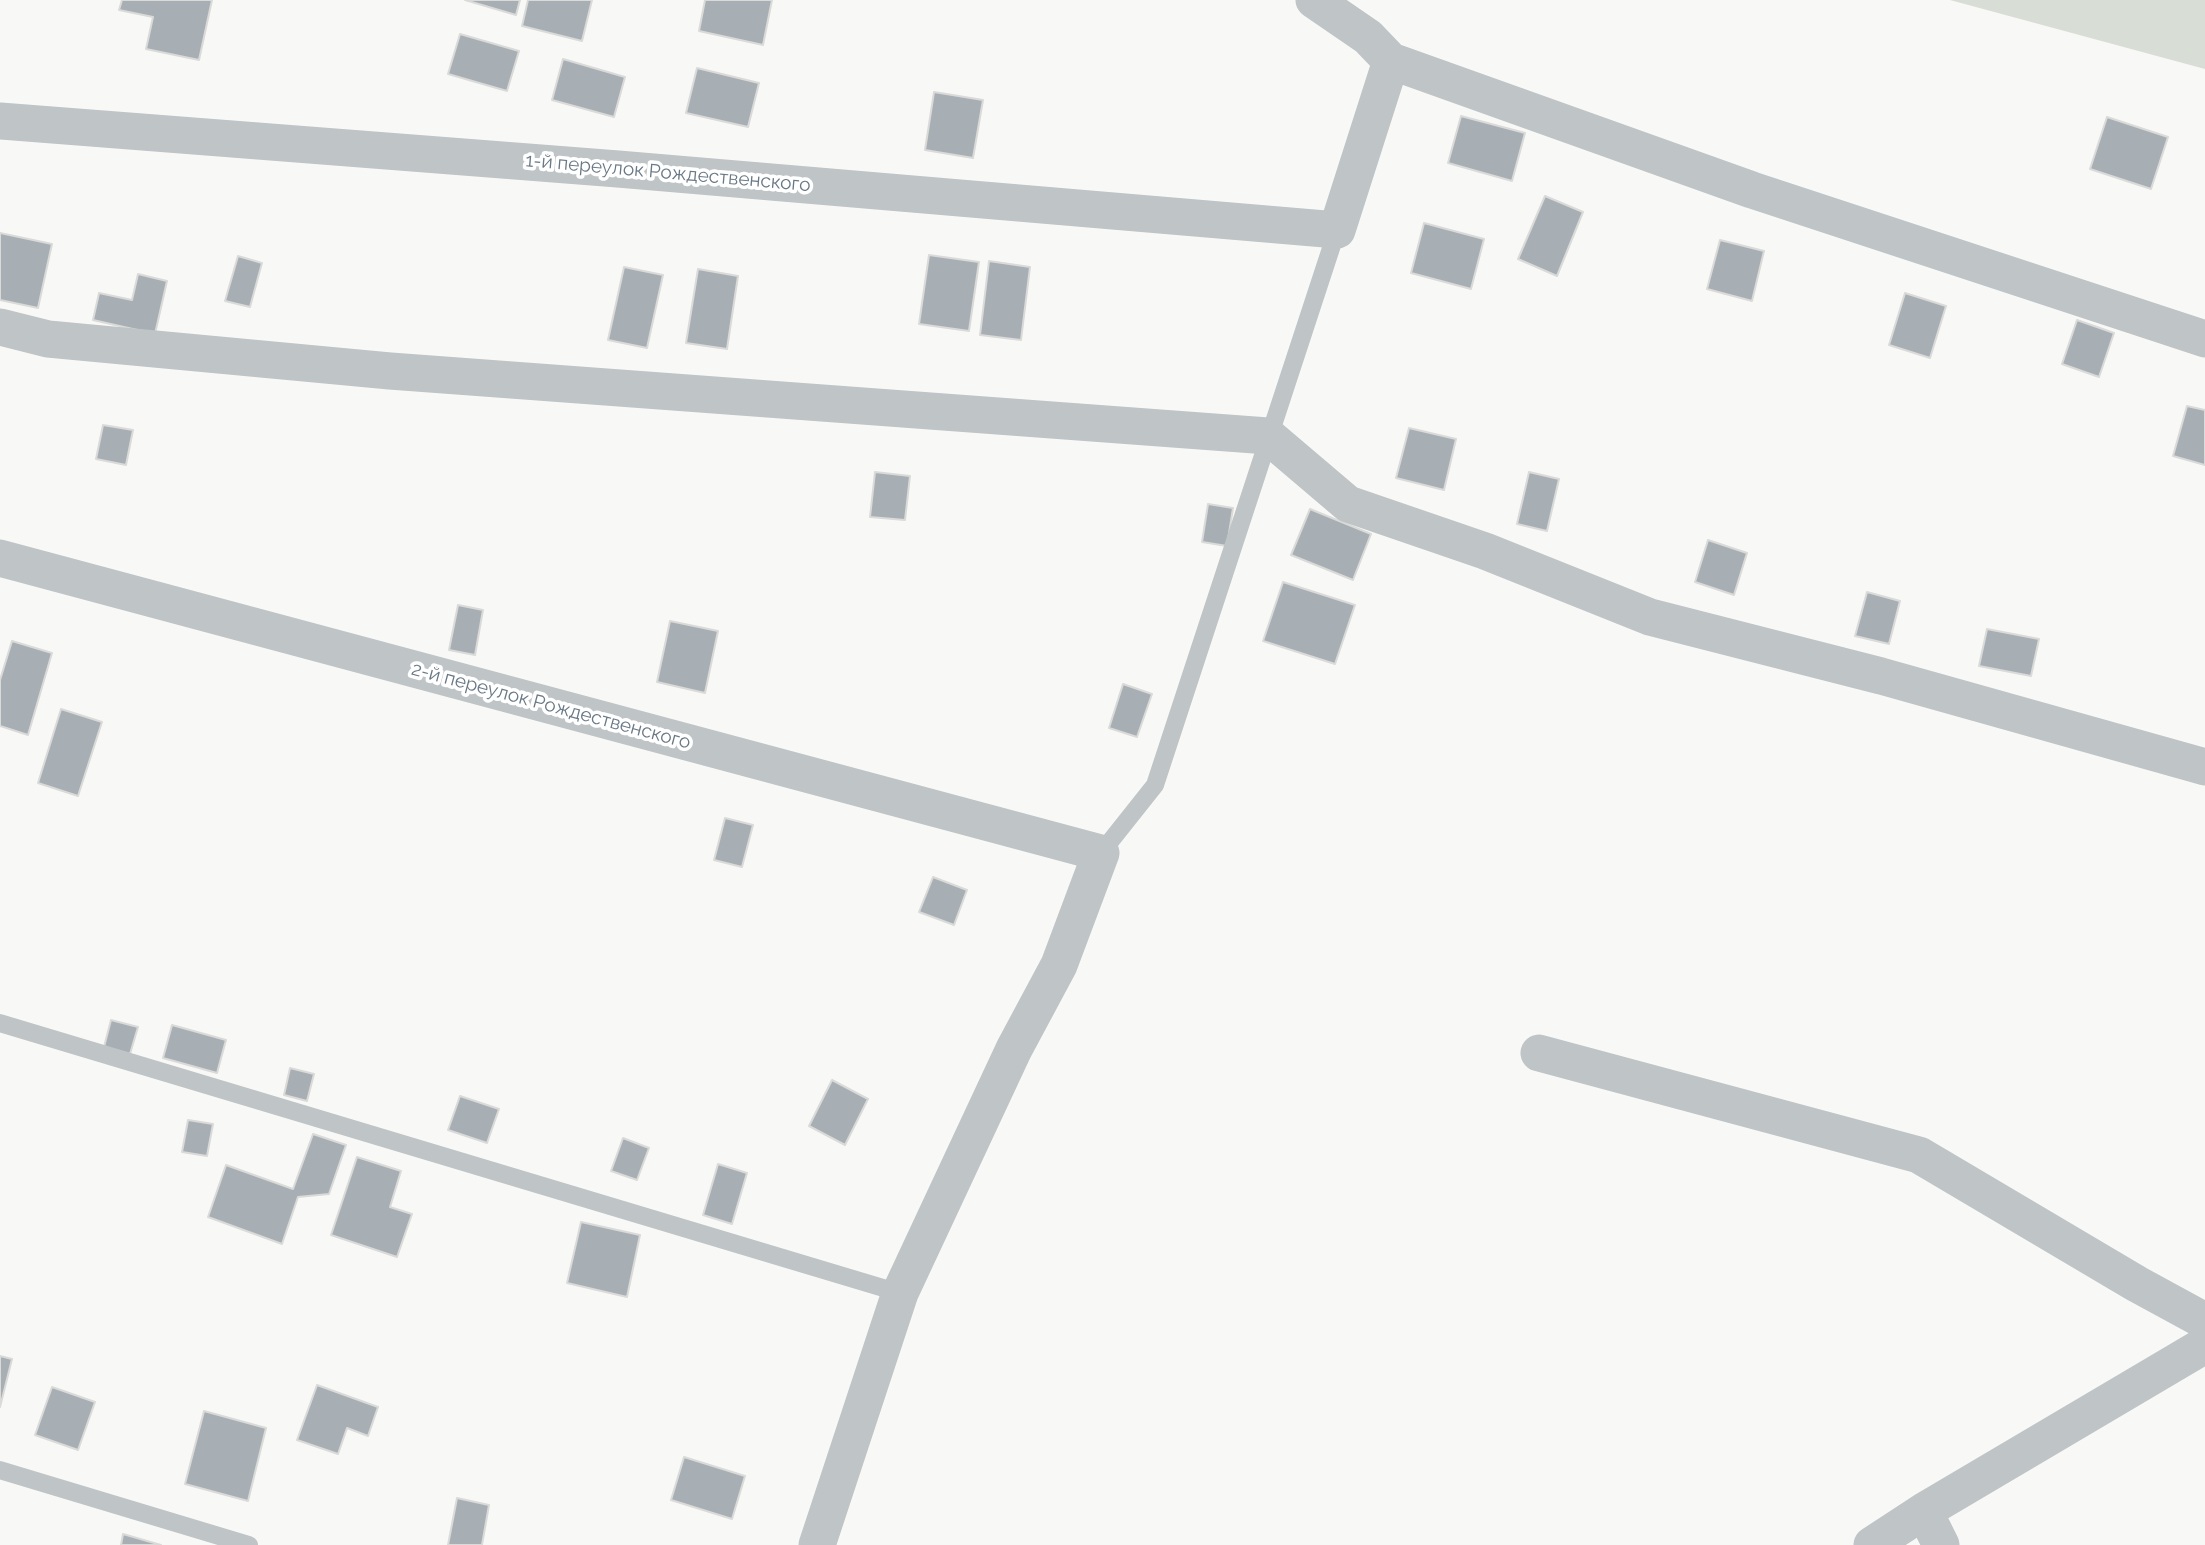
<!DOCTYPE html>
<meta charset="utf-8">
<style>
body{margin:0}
canvas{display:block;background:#f8f8f6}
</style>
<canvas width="2205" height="1545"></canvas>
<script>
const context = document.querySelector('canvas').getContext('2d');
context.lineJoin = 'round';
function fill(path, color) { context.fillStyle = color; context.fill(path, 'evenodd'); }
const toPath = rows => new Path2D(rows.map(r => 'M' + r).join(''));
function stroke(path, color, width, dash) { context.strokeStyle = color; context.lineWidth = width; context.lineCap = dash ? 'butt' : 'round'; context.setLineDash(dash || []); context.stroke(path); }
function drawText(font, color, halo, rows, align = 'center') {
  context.font = font + ' Raleway,sans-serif'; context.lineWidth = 7; context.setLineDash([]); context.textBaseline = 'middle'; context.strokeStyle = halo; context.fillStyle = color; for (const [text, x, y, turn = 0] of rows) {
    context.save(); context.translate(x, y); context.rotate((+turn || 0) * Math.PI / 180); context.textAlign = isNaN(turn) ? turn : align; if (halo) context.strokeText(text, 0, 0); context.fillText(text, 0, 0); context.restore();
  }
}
fill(toPath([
 [1950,0,2205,0,2205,69]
]), '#d8ddd5');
const building = toPath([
 [122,0,212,0,199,60,146,49,153,17,119,10,122,0],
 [465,0,520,0,516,15,465,0],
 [528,0,592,0,582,41,522,26,528,0],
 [705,0,772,0,763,45,699,31,705,0],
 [460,34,519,51,507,91,448,74,460,34],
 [563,59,625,77,614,117,552,100,563,59],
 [697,68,759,83,748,127,686,113,697,68],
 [934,92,983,100,973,158,925,150,934,92],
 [1461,116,1525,133,1512,181,1448,163,1461,116],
 [2107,117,2168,137,2151,189,2090,169,2107,117],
 [1545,196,1583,212,1557,276,1518,259,1545,196],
 [1424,223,1484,239,1471,289,1411,273,1424,223],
 [0,233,52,244,38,308,0,300,0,233],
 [1720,240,1764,251,1752,301,1707,289,1720,240],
 [929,255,979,262,969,331,919,324,929,255],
 [238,256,262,263,250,307,225,301,238,256],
 [989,261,1030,267,1021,340,980,335,989,261],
 [624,267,663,275,647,348,608,340,624,267],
 [698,269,738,276,727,349,686,343,698,269],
 [138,274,167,281,155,334,93,320,99,293,132,300,138,274],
 [1905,293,1946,306,1930,358,1889,345,1905,293],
 [2077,320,2114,333,2099,377,2062,364,2077,320],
 [2187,406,2205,410,2205,465,2173,456,2187,406],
 [103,425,133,430,126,465,96,459,103,425],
 [1409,428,1456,439,1444,490,1396,478,1409,428],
 [875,472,910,476,905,520,870,517,875,472],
 [1529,472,1559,479,1547,531,1517,524,1529,472],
 [1208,504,1233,508,1227,546,1202,542,1208,504],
 [1310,509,1371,534,1353,580,1291,555,1310,509],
 [1708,540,1747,553,1734,595,1695,582,1708,540],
 [1283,582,1355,605,1335,664,1263,641,1283,582],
 [1867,592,1900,601,1889,644,1855,636,1867,592],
 [458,605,483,610,475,655,449,650,458,605],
 [670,621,718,631,705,693,657,682,670,621],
 [1987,629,2039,639,2031,676,1979,666,1987,629],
 [12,641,52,653,28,735,0,726,0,680,12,641],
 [1123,684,1152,694,1137,737,1109,728,1123,684],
 [61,709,102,722,78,796,38,783,61,709],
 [725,818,753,825,742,867,714,860,725,818],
 [933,877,967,890,954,925,919,912,933,877],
 [111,1020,138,1027,130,1054,104,1047,111,1020],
 [172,1025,226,1040,217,1073,163,1058,172,1025],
 [290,1068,314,1074,307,1101,284,1095,290,1068],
 [832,1080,868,1099,845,1145,809,1126,832,1080],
 [460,1096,499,1109,487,1143,448,1130,460,1096],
 [188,1120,213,1124,207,1156,182,1152,188,1120],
 [313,1134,346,1145,329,1194,298,1197,282,1244,208,1217,226,1165,293,1189,313,1134],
 [623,1138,649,1148,637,1180,611,1171,623,1138],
 [357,1157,401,1171,390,1207,412,1214,397,1257,331,1235,357,1157],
 [718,1164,747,1173,732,1224,703,1215,718,1164],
 [581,1222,640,1235,627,1297,567,1283,581,1222],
 [0,1356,12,1359,0,1407,0,1356],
 [317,1385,378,1407,368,1436,347,1428,338,1454,297,1440,317,1385],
 [52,1387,95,1402,78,1450,35,1435,52,1387],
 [204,1411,266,1428,248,1501,185,1484,204,1411],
 [684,1457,745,1476,732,1519,671,1500,684,1457],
 [457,1498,489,1505,482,1545,448,1545,457,1498],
 [123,1534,161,1545,121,1545,123,1534]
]);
fill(building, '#a7afb5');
stroke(building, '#dadad8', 2);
stroke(toPath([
 [1101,853,1155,785,1337,230],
 [0,1023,900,1293],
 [0,1470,249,1545]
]), '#bfc4c7', 18);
stroke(toPath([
 [1391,61,1752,190,2205,339],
 [0,121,618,169,1337,230,1391,61,1368,37,1314,0],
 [0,327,48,339,390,371,1268,436,1348,504,1485,551,1650,617,1881,676,2205,767],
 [0,558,1101,853,1059,965,1014,1049,900,1293,817,1545],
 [1539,1053,1919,1155,2137,1284,2205,1321],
 [1924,1511,1941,1545],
 [1872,1545,1924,1511,2205,1345]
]), '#bfc4c7', 37);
drawText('19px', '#697885', '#fff', [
 ["1-й переулок Рождественского",668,173,5],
 ["2-й переулок Рождественского",551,706,15]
]);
</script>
